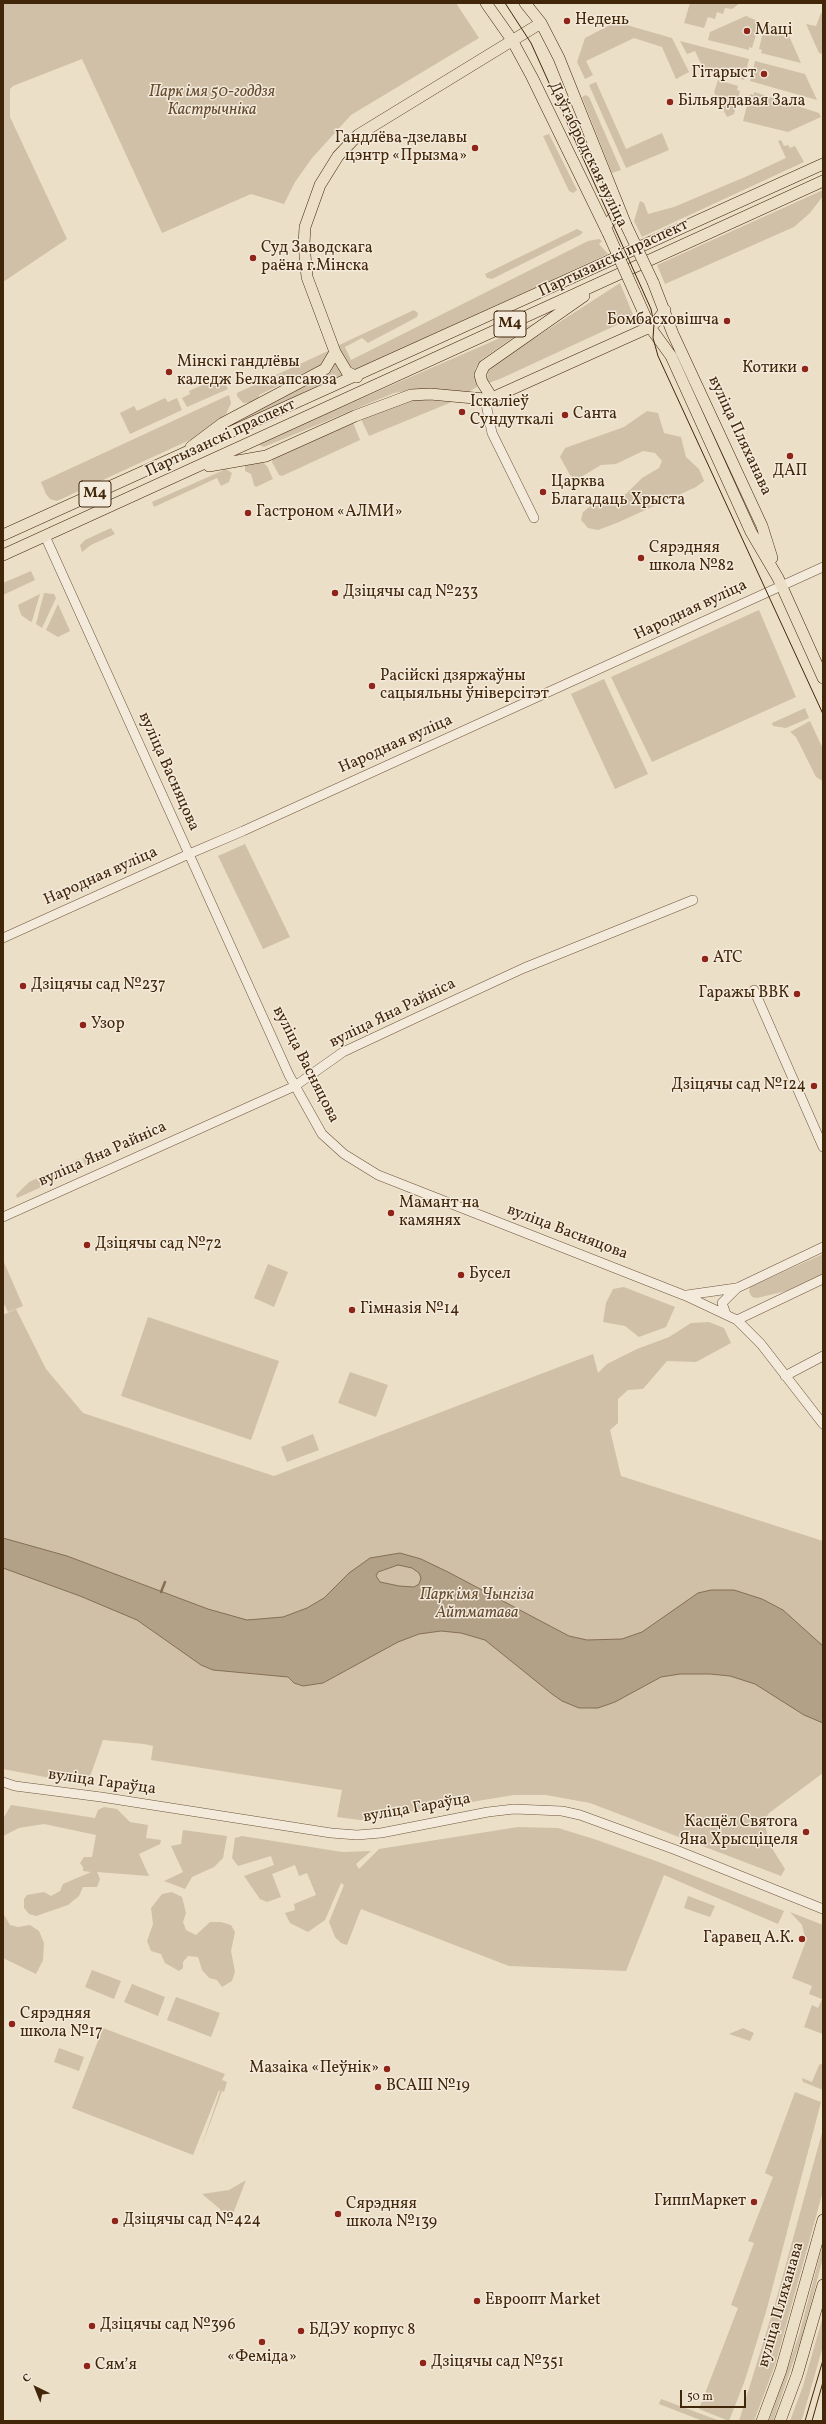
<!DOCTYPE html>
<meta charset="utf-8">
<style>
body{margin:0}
#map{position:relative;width:826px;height:2424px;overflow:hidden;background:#ecdfc7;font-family:Vollkorn,serif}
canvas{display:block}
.frame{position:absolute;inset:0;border:4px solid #42260a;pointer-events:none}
.north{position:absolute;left:16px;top:2368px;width:40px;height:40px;-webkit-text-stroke:3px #f3eadb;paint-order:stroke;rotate:317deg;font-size:11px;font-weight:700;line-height:16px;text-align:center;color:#42260a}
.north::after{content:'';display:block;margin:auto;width:14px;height:18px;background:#42260a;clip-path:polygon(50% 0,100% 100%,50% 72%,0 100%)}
.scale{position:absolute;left:680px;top:2390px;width:66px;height:18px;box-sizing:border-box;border:2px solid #42260a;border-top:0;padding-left:5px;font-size:12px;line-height:14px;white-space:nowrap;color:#42260a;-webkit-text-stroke:3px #f3eadb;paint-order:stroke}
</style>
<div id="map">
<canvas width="826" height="2424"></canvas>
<div class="frame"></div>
<div class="north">С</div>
<div class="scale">50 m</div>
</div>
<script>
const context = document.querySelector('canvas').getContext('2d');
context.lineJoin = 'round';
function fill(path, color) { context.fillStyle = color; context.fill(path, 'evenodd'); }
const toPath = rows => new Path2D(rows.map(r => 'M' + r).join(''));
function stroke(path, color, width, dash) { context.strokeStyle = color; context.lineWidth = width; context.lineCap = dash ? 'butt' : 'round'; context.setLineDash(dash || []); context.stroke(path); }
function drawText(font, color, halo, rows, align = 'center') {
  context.font = font + ' Vollkorn,serif'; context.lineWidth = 3; context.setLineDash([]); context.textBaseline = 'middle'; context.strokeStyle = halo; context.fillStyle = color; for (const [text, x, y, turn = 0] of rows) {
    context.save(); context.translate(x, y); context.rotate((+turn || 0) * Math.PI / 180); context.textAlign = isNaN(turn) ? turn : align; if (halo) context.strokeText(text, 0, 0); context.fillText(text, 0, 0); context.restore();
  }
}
fill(toPath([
 [3,3,456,3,479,38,351,115,312,158,295,182,284,204,251,194,162,233,82,59,13,86,10,89,10,117,67,239,3,282],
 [690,3,740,3,732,9,725,8,723,14,717,12,715,19,708,17,704,28,684,23],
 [821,13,823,13,823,54,819,53,806,24,816,26],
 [746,16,760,22,752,48,749,47,749,50,708,40,710,32],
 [616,22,672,38,689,72,676,79,662,47,634,38,586,61,593,75,585,79,577,62,585,38],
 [768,25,786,29,801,63,761,53,762,50,759,49,764,28],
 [680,41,749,59,744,80,703,68,695,51,687,54],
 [755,61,805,74,817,100,750,81],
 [718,80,738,86,737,90,740,91,734,114,727,117,714,92],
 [596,82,626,149,662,133,669,150,626,168,589,85],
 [754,92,819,113,821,117,788,132,743,121,750,94,754,95],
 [586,95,589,97,621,170,612,173,582,97],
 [549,134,577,190,573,193,569,191,543,136],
 [781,140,784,146,788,145,790,148,795,146,804,162,642,237,634,221,640,201,644,203,648,214,674,207,745,177,786,158,778,141],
 [823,190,823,196,810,213,794,227,665,284,657,265],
 [577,229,583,232,580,235,492,279,487,278,485,274],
 [599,239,602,241,599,244,608,254,357,369,350,370,337,346,414,310,418,313,417,317,368,343,362,338,345,347,351,360,588,241],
 [620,283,634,317,502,378,489,383,487,380,488,371,496,363],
 [532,324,481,360,475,369,477,387,470,391,462,393,407,391,394,393,264,447,257,444],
 [328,351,328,359,325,363,259,395,259,399,255,402,243,403,237,396,237,393],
 [336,362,337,367,344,374,238,423],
 [222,376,228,389,187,407,182,398,190,394,189,391],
 [229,395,231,403,226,414,192,439,57,501,50,499,46,494,41,482],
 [165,398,168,402,177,398,182,410,130,434,120,413,134,406,137,411],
 [413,399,452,402,369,436,360,417],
 [647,411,658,413,664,433,681,437,686,457,699,469,704,481,696,487,619,522,598,530,588,528,581,520,583,512,592,505,626,494,642,478,659,468,662,461,655,453,643,451,616,464,601,465,576,480,570,475,560,457,565,448,624,427],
 [352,420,360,440,282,476,279,475,272,462,273,458],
 [261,461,267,466,273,479,256,487,254,485,251,474,245,471,245,463],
 [226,469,232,473,229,482,221,486,217,478,154,507,152,502],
 [111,528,115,534,91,545,82,552,80,545,85,540],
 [31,571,35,580,3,595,3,583],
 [44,593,54,594,56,598,42,628,36,624],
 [40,594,32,621,31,622,21,615,18,605],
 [58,604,70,631,58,637,46,630],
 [759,610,796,697,652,762,611,677],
 [604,679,648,774,615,789,571,694],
 [805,708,809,718,786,728,773,726,772,723],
 [810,721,823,749,823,781,816,777,796,737,790,732],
 [245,844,290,937,263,949,218,856],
 [94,1153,113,1154,86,1166,82,1158],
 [79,1159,83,1168,68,1175,64,1166],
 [61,1167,65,1176,50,1183,46,1174],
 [44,1175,48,1184,17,1198,16,1195,29,1182],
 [823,1254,823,1275,786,1291,757,1298,752,1297,749,1292,750,1287],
 [3,1260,23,1306,8,1312,3,1302],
 [268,1264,288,1272,274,1307,254,1298],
 [624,1287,675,1307,666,1327,639,1337,625,1326,603,1322,606,1303,613,1289],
 [16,1309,46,1369,83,1413,274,1476,593,1354,598,1373,607,1364,637,1349,669,1337,691,1323,709,1322,724,1328,731,1343,696,1362,667,1361,643,1389,628,1390,618,1399,618,1423,610,1430,621,1476,823,1541,823,1773,769,1813,764,1821,770,1845,785,1869,781,1876,590,1803,546,1795,514,1795,360,1820,337,1817,342,1790,151,1760,153,1746,144,1744,103,1740,87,1785,3,1769,3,1315],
 [148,1317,279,1361,251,1440,121,1396],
 [350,1372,388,1385,376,1417,338,1403],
 [313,1434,319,1450,287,1462,281,1447],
 [11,1805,95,1818,98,1810,104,1807,117,1809,130,1822,148,1825,146,1838,161,1840,160,1844,139,1854,149,1876,97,1872,100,1879,97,1887,83,1887,79,1896,68,1905,36,1916,29,1914,24,1908,24,1899,27,1895,44,1892,51,1896,60,1891,63,1884,91,1872,83,1871,83,1867,80,1863,84,1857,92,1857,96,1835,44,1824,19,1828,3,1836,3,1819],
 [518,1827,558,1828,594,1839,656,1861,784,1911,778,1924,664,1875,626,1971,509,1966,361,1909,347,1945,341,1943,335,1937,329,1922,344,1885,341,1883,325,1920,308,1932,290,1923,285,1913,295,1910,294,1904,316,1895,307,1873,299,1876,295,1865,272,1874,281,1897,267,1902,260,1899,244,1876,274,1865,271,1856,238,1866,232,1858,235,1838,242,1836,342,1852,371,1851,356,1864,359,1869,379,1849],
 [183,1830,227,1836,223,1858,214,1867,192,1877,185,1889,164,1881,183,1872,171,1846,181,1844],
 [172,1892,182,1897,186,1913,183,1922,186,1930,196,1935,210,1922,221,1922,231,1925,235,1932,231,1951,235,1972,232,1981,222,1987,217,1980,209,1978,202,1970,198,1957,188,1956,183,1962,183,1968,179,1971,165,1963,161,1954,151,1951,147,1941,153,1924,151,1908,162,1894],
 [688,1896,715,1906,710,1917,684,1908],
 [790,1912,823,1925,823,2034,804,2027,812,2005,818,2008,822,1999,809,1994,812,1986,792,1978,806,1941,802,1925],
 [3,1913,10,1925,18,1927,30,1925,39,1931,44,1943,43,1960,36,1974,3,1958],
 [92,1970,121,1981,114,1999,85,1987],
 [132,1984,165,1997,158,2016,124,2002],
 [176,1997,220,2013,211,2037,167,2020],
 [103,2028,225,2074,222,2080,227,2082,224,2092,222,2091,201,2148,220,2091,219,2090,193,2155,72,2108],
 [743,2028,754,2033,750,2041,729,2034],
 [59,2048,84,2057,79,2071,54,2062],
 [823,2063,823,2090,803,2082,802,2078,812,2082,819,2065],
 [795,2092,821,2102,766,2312,745,2380,729,2421,699,2409,738,2308,731,2305,754,2243,748,2241,773,2177,765,2173],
 [823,2129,823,2191,775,2365,754,2421,739,2421,775,2304],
 [246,2180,229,2224,220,2209,202,2194,229,2190],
 [823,2244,823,2258,802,2336,773,2421,769,2421,799,2335],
 [823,2316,823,2346,803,2416,801,2421,790,2421,803,2386],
 [661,2399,720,2421,703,2421,659,2404]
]), '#cfc0a7');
const water = toPath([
 [3,1538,67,1556,208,1609,247,1620,283,1617,307,1608,324,1598,349,1573,370,1558,400,1553,421,1559,448,1572,569,1636,587,1640,622,1639,642,1632,698,1593,711,1590,734,1590,762,1599,783,1610,823,1646,823,1723,804,1715,755,1684,730,1676,710,1674,680,1674,661,1677,615,1702,598,1708,579,1708,562,1701,552,1694,485,1640,461,1633,441,1631,419,1634,398,1642,323,1683,303,1686,294,1683,288,1677,213,1670,201,1665,137,1620,80,1596,3,1568,3,1538],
 [398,1565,412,1568,419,1573,421,1578,419,1584,414,1587,399,1586,380,1582,376,1576,378,1572,398,1565]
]);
fill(water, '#b2a087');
stroke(water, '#856f55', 1);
stroke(toPath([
 [161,1592,165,1582]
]), '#856f55', 2.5);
const minor = toPath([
 [485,399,492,433,534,518],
 [45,536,289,1075,322,1134,344,1154,378,1175,686,1296,737,1320,761,1344,823,1424],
 [3,938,189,854,243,831,823,567],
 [754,990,823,1147],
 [3,1217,295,1086,343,1052,420,1016,524,968,693,900],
 [687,1295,736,1288],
 [726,1314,722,1303,737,1288,823,1247],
 [737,1320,823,1279],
 [785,1376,823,1356],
 [3,1782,15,1786,101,1797,331,1833,357,1835,381,1833,488,1812,514,1809,562,1811,580,1815,676,1850,823,1909]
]);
const major = toPath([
 [486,3,512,40,532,77,608,233],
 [525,3,541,23,559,58,626,225],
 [605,227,620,210],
 [653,282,673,334,762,526,772,558],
 [634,291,650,327,671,356,751,532,778,578,823,678],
 [357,377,347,372,335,352,307,277,304,244,305,227,320,185,338,156,358,135,541,23],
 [492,398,482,382,480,375,484,366,584,296],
 [191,447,223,423,325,369,335,352],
 [209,466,266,456,355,416,411,395,430,394,485,399,492,398,650,327,656,322,665,310],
 [3,535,823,164],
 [3,555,823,181],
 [762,2421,781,2370,823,2220],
 [780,2421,797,2375,823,2285]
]);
stroke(minor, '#6c5439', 10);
stroke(major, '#42260a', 12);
stroke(minor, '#f3eadb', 9);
stroke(major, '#ecdfc7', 11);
stroke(toPath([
 [505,3,531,43,620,240,651,309,654,324,653,338,658,356,823,714],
 [805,2421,823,2360],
 [812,2421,823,2382]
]), '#42260a', 1);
const majorBridge = toPath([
 [626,225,653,282],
 [608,233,634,291]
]);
stroke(majorBridge, '#42260a', 12, []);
stroke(majorBridge, '#ecdfc7', 11);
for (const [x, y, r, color] of [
 [567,21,4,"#8f2418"],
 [747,31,4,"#8f2418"],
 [764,74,4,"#8f2418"],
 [670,102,4,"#8f2418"],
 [475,148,4,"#8f2418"],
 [253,258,4,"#8f2418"],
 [727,321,4,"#8f2418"],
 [805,369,4,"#8f2418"],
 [169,372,4,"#8f2418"],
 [462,412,4,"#8f2418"],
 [565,415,4,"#8f2418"],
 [790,456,4,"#8f2418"],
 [543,492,4,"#8f2418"],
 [248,513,4,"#8f2418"],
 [641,558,4,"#8f2418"],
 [335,593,4,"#8f2418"],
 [372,686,4,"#8f2418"],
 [705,959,4,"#8f2418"],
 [23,986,4,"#8f2418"],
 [797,994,4,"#8f2418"],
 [83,1025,4,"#8f2418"],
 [814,1086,4,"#8f2418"],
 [391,1213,4,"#8f2418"],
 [87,1245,4,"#8f2418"],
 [461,1275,4,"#8f2418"],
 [352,1310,4,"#8f2418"],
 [806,1832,4,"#8f2418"],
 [802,1939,4,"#8f2418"],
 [12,2024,4,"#8f2418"],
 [387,2069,4,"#8f2418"],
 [378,2087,4,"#8f2418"],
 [754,2202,4,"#8f2418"],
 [338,2214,4,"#8f2418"],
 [115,2221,4,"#8f2418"],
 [477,2301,4,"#8f2418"],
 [92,2326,4,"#8f2418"],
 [301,2331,4,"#8f2418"],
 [262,2342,4,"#8f2418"],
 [423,2363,4,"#8f2418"],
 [87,2366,4,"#8f2418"]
]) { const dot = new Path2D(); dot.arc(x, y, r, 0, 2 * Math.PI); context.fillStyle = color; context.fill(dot); stroke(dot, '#f3eadb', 1.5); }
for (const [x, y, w] of [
 [510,324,32],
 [95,494,32]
]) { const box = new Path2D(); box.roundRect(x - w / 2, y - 13, w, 26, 3); context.fillStyle = '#f3eadb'; context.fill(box); stroke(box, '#42260a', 1); }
drawText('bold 15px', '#42260a', null, [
 ["М4",510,324],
 ["М4",95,494]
]);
drawText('16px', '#42260a', '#f3eadb', [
 ["Недень",575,21],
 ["Маці",755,31],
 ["Гітарыст",756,74,"right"],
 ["Більярдавая Зала",678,102],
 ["Гандлёва-дзелавы",467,139,"right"],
 ["цэнтр «Прызма»",467,157,"right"],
 ["Суд Заводскага",261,249],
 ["раёна г.Мінска",261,267],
 ["Бомбасховішча",719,321,"right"],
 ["Мінскі гандлёвы",177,363],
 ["каледж Белкаапсаюза",177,381],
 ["Котики",797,369,"right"],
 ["Іскаліеў",470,403],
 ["Сундуткалі",470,421],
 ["Санта",573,415],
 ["ДАП",790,472,"center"],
 ["Царква",551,483],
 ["Благадаць Хрыста",551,501],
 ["Гастроном «АЛМИ»",256,513],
 ["Сярэдняя",649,549],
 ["школа №82",649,567],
 ["Дзіцячы сад №233",343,593],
 ["Расійскі дзяржаўны",380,677],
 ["сацыяльны ўніверсітэт",380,695],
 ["АТС",713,959],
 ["Дзіцячы сад №237",31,986],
 ["Гаражы ВВК",789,994,"right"],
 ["Узор",91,1025],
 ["Дзіцячы сад №124",806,1086,"right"],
 ["Мамант на",399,1204],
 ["камянях",399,1222],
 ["Дзіцячы сад №72",95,1245],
 ["Бусел",469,1275],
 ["Гімназія №14",360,1310],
 ["Касцёл Святога",798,1823,"right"],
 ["Яна Хрысціцеля",798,1841,"right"],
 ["Гаравец А.К.",794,1939,"right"],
 ["Сярэдняя",20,2015],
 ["школа №17",20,2033],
 ["Мазаіка «Пеўнік»",379,2069,"right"],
 ["ВСАШ №19",386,2087],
 ["ГиппМаркет",746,2202,"right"],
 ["Сярэдняя",346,2205],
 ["школа №139",346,2223],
 ["Дзіцячы сад №424",123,2221],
 ["Евроопт Market",485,2301],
 ["Дзіцячы сад №396",100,2326],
 ["БДЭУ корпус 8",309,2331],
 ["«Феміда»",262,2358,"center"],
 ["Дзіцячы сад №351",431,2363],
 ["Сямʼя",95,2366]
], 'left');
drawText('italic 16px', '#654c31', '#f3eadb', [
 ["Парк імя 50-годдзя",212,93],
 ["Кастрычніка",212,111],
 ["Парк імя Чынгіза",477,1596],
 ["Айтматава",477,1614]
]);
drawText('16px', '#42260a', '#f3eadb', [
 ["Даўгабродская вуліца",587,155,64],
 ["Партызанскі праспект",614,259,-25],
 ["вуліца Пляханава",739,436,65],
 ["Партызанскі праспект",221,439,-25],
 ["Народная вуліца",691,611,-25],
 ["Народная вуліца",396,745,-24],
 ["вуліца Васняцова",168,772,66],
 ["Народная вуліца",101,877,-24],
 ["вуліца Яна Райніса",393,1014,-26],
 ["вуліца Васняцова",305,1065,63],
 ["вуліца Яна Райніса",103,1155,-24],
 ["вуліца Васняцова",567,1233,21],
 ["вуліца Гараўца",102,1783,8],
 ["вуліца Гараўца",417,1809,-10],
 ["вуліца Пляханава",782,2305,-74]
]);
</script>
